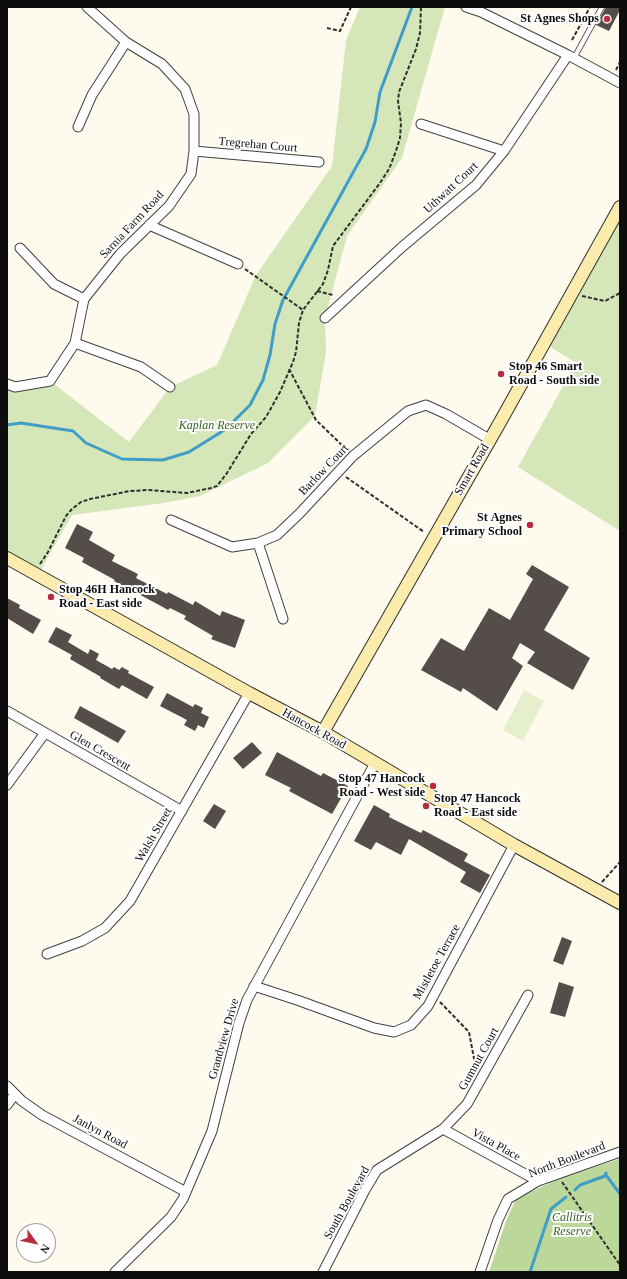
<!DOCTYPE html>
<style>
body{margin:0}
#map{position:relative;width:627px;height:1279px;overflow:hidden;background:#fefaee;font-family:"Times New Roman",serif}
canvas{display:block}
.frame{position:absolute;inset:0;border:8px solid #0d0d0d;pointer-events:none}
.north{position:absolute;left:16px;top:1223px;width:40px;height:40px;box-sizing:border-box;background:#fff;border:1px solid #9e9e9e;border-radius:50%;rotate:123deg;font-size:11px;font-weight:700;line-height:16px;text-align:center;color:#0d0d0d}
.north::after{content:'';display:block;margin:auto;width:14px;height:18px;background:#b72c3f;clip-path:polygon(50% 0,100% 100%,50% 72%,0 100%)}
</style>
<div id="map">
<canvas width="627" height="1279"></canvas>
<div class="frame"></div>
<div class="north">N</div>
</div>
<script>
const context = document.querySelector('canvas').getContext('2d');
context.lineJoin = 'round';
function fill(path, color) { context.fillStyle = color; context.fill(path, 'evenodd'); }
const toPath = rows => new Path2D(rows.map(r => 'M' + r).join(''));
function stroke(path, color, width, dash) { context.strokeStyle = color; context.lineWidth = width; context.lineCap = dash ? 'butt' : 'round'; context.setLineDash(dash || []); context.stroke(path); }
function drawText(font, color, halo, rows, align = 'center') {
  context.font = font + ' "Times New Roman",serif'; context.lineWidth = 4; context.setLineDash([]); context.textBaseline = 'middle'; context.strokeStyle = halo; context.fillStyle = color; for (const [text, x, y, turn = 0] of rows) {
    context.save(); context.translate(x, y); context.rotate((+turn || 0) * Math.PI / 180); context.textAlign = isNaN(turn) ? turn : align; if (halo) context.strokeText(text, 0, 0); context.fillText(text, 0, 0); context.restore();
  }
}
fill(toPath([
 [360,7,445,7,402,158,347,236,325,318,326,352,315,416,268,463,200,496,164,503,72,515,38,575,7,558,7,384,50,381,129,442,170,387,217,365,256,275,332,166,346,40],
 [620,207,620,531,518,467,576,363,544,343]
]), '#d5e7b9');
fill(toPath([
 [619,1159,620,1161,620,1272,489,1272,506,1221,516,1199,556,1180]
]), '#bbd799');
fill(toPath([
 [524,690,544,701,523,741,503,730]
]), '#e5efcb');
stroke(toPath([
 [7,425,21,423,73,431,86,443,122,459,163,460,189,452,226,429,250,405,263,380,270,355,275,324,283,300,366,149,375,122,380,92,412,7],
 [606,1175,620,1194],
 [575,1190,580,1185,605,1176,606,1173],
 [530,1272,551,1209,566,1197]
]), '#409dc7', 3);
fill(toPath([
 [606,7,620,7,620,10,609,31,596,25],
 [77,524,93,532,89,540,115,555,112,561,138,574,136,578,167,594,168,592,193,605,195,601,220,616,222,611,245,620,235,648,211,639,213,636,184,619,186,616,170,608,168,610,161,606,114,581,115,580,82,562,84,558,65,548],
 [532,565,569,587,544,630,590,658,573,690,527,663,535,652,520,643,512,658,523,666,497,711,463,688,461,692,421,670,441,638,464,651,489,608,510,620,533,579,526,574],
 [7,598,20,605,19,608,41,620,33,634,7,618],
 [56,627,72,635,68,642,88,654,90,649,99,654,96,660,112,669,114,667,119,670,122,667,129,671,128,673,154,687,147,699,122,685,119,689,100,678,101,677,70,659,72,655,48,642],
 [167,693,193,707,195,704,203,708,201,713,209,717,204,728,198,725,195,731,184,725,187,720,160,706],
 [80,706,126,731,118,743,74,718],
 [252,742,262,753,243,769,233,758],
 [277,752,321,776,323,773,348,786,332,814,289,791,291,788,265,775],
 [214,804,226,811,215,829,203,821],
 [374,805,390,814,389,817,421,833,423,830,468,854,464,861,490,875,480,893,460,882,466,872,409,839,401,855,376,842,371,850,354,841],
 [562,937,572,941,563,965,553,961],
 [559,982,574,987,565,1017,550,1013]
]), '#554d4a');
const service = toPath([
 [574,58,602,7]
]);
const minor = toPath([
 [466,7,481,12,568,55,620,83],
 [421,124,504,151],
 [78,127,92,95,126,42],
 [194,151,319,162],
 [149,225,238,264],
 [20,248,54,284,84,299],
 [325,318,402,247,476,185,504,151,568,55],
 [75,343,141,367,170,387],
 [7,384,15,387,50,381,75,343,84,299,120,254,169,206,191,174,194,151,194,114,185,89,162,64,126,42,87,7],
 [171,520,232,547,258,543,277,535,300,513,353,456,408,411,426,405,446,414,489,439],
 [258,543,283,619],
 [7,711,182,811],
 [7,785,45,733],
 [47,954,82,941,105,928,130,901,249,693],
 [254,986,297,1000,374,1028,394,1032,411,1025,428,1006,514,845],
 [7,1086,22,1101,42,1115,186,1192],
 [7,1105,15,1094],
 [443,1129,538,1181],
 [115,1272,171,1217,183,1199,212,1131,239,1023,247,1000,375,763],
 [323,1272,365,1190,377,1170,443,1129,467,1104,528,995],
 [480,1272,498,1220,508,1199,538,1181,620,1152]
]);
const secondary = toPath([
 [7,558,249,693,323,732,514,845,620,903],
 [323,732,499,424,620,207]
]);
stroke(service, '#404040', 6);
stroke(minor, '#404040', 11);
stroke(secondary, '#2f2f2f', 14);
stroke(toPath([
 [327,28,340,31,351,7],
 [572,40,590,7],
 [616,70,620,62],
 [245,269,303,310],
 [317,291,333,295],
 [582,296,605,301,620,293],
 [289,369,316,420,347,450],
 [346,477,424,532],
 [40,564,48,552,66,516,72,509,81,502,90,499,130,491,148,490,187,493,211,488,217,486,227,473,251,434,266,417,280,392,293,362,296,352,299,323,303,310,323,284,328,270,333,246,380,183,389,169,396,151,400,138,401,123,398,101,399,92,416,49,420,33,421,7],
 [602,882,620,862],
 [440,1002,469,1032,476,1069],
 [562,1182,620,1265]
]), '#2f2f2f', 2, [4, 2]);
stroke(service, '#fff', 4.5);
stroke(minor, '#fff', 9);
stroke(secondary, '#fbebac', 12);
for (const [x, y, r, color] of [
 [607,19,4,"#b72c3f"],
 [501,374,4,"#b72c3f"],
 [530,525,4,"#b72c3f"],
 [51,597,4,"#b72c3f"],
 [433,786,4,"#b72c3f"],
 [426,806,4,"#b72c3f"]
]) { const dot = new Path2D(); dot.arc(x, y, r, 0, 2 * Math.PI); context.fillStyle = color; context.fill(dot); stroke(dot, '#fff', 1.5); }
drawText('bold 12px', '#0d0d0d', '#fff', [
 ["St Agnes Shops",599,19],
 ["Stop 46 Smart",509,367,"left"],
 ["Road - South side",509,381,"left"],
 ["St Agnes",522,518],
 ["Primary School",522,532],
 ["Stop 46H Hancock",59,590,"left"],
 ["Road - East side",59,604,"left"],
 ["Stop 47 Hancock",425,779],
 ["Road - West side",425,793],
 ["Stop 47 Hancock",434,799,"left"],
 ["Road - East side",434,813,"left"]
], 'right');
drawText('12px', '#0d0d0d', '#fff', [
 ["Tregrehan Court",258,145,5],
 ["Uthwatt Court",451,188,-43],
 ["Sarnia Farm Road",132,225,-47],
 ["Barlow Court",324,470,-46],
 ["Smart Road",472,470,-60],
 ["Hancock Road",314,729,29],
 ["Glen Crescent",100,751,30],
 ["Walsh Street",154,835,-60],
 ["Mistletoe Terrace",437,962,-61],
 ["Grandview Drive",224,1039,-74],
 ["Gumnut Court",479,1059,-61],
 ["Janlyn Road",100,1132,28],
 ["Vista Place",496,1145,29],
 ["North Boulevard",567,1160,-21],
 ["South Boulevard",347,1203,-61]
]);
drawText('italic 12px', '#346221', '#fff', [
 ["Kaplan Reserve",217,426],
 ["Callitris",572,1218],
 ["Reserve",572,1232]
]);
</script>
